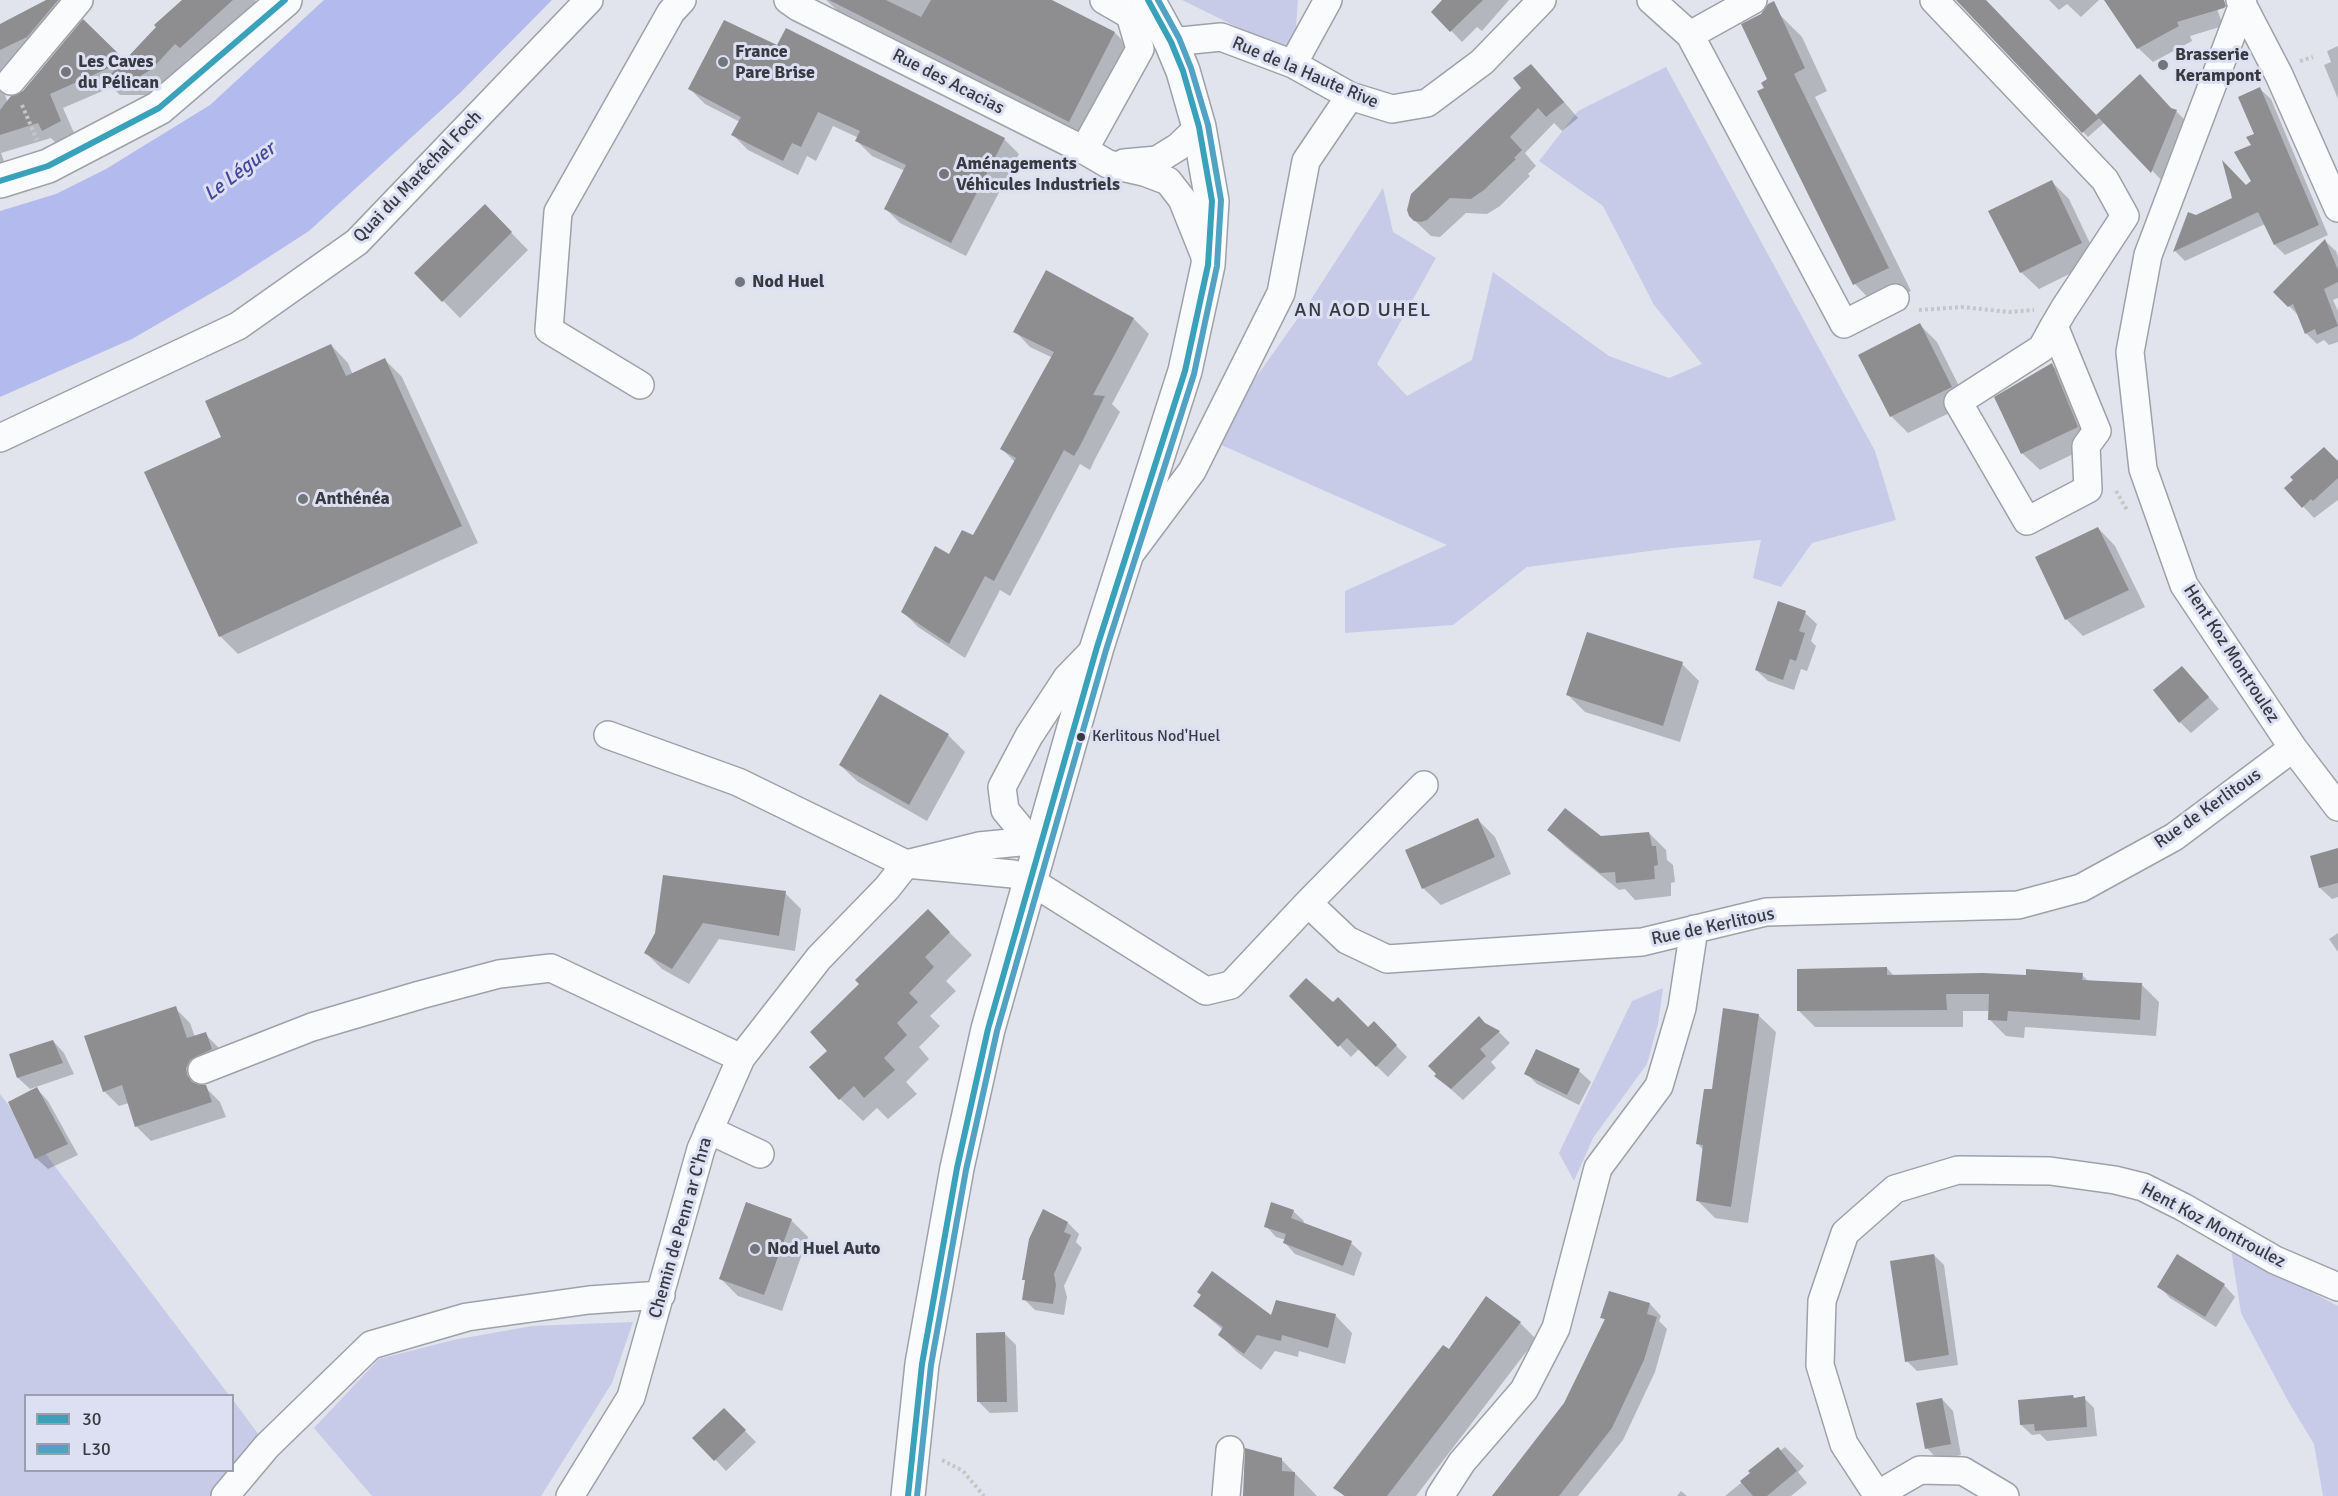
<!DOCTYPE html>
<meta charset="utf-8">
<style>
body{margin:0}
#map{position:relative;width:2338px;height:1496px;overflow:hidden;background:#e1e4ed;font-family:Signika,sans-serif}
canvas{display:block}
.legend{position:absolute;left:24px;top:1394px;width:210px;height:78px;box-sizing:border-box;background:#dce0f2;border:2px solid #9b9eab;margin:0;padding:8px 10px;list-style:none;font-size:18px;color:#393a41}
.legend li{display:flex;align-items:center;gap:12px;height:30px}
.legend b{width:30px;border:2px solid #9b9eab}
</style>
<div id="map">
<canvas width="2338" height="1496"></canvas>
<ul class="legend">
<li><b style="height:8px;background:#39a2ba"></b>30</li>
<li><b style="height:8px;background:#52a2c4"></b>L30</li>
</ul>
</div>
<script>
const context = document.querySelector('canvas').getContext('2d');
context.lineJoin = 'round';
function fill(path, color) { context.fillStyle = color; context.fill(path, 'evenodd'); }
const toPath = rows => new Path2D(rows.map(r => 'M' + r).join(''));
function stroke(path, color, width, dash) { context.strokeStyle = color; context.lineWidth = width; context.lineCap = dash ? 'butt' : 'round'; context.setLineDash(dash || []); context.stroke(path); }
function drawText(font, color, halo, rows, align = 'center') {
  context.font = font + ' Signika,sans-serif'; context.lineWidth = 6; context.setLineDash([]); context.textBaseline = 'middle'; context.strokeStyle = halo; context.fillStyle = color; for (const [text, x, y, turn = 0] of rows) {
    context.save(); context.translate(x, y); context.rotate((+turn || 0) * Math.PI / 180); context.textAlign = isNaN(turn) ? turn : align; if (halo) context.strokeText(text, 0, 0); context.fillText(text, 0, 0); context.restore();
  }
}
fill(toPath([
 [1182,0,1298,0,1294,55],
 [1666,67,1875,451,1896,520,1812,543,1781,587,1753,578,1761,540,1673,548,1527,567,1453,625,1345,633,1345,591,1447,545,1219,444,1252,383,1310,301,1383,188,1393,232,1436,258,1377,364,1407,396,1472,360,1493,272,1609,356,1669,378,1702,364,1654,305,1603,206,1539,161,1578,111],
 [1663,988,1658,1024,1647,1064,1593,1138,1574,1181,1559,1153,1632,1001],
 [0,1094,229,1395,26,1396,26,1470,232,1470,233,1400,267,1446,219,1496,0,1496],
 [2231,1249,2338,1306,2338,1496,2323,1496,2314,1444,2288,1401,2241,1313],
 [633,1322,612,1383,541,1496,372,1496,314,1428,379,1359,453,1340,532,1326]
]), '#c7cbe8');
fill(toPath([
 [324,0,552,0,460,93,309,231,227,284,132,339,0,397,0,211,56,194,106,169,210,105]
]), '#b3baee');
fill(toPath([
 [50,0,61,0,74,13,42,51,0,71,0,25],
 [184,0,255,0,259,4,195,61,190,57,166,83,147,95,120,95,112,87,63,108,75,135,57,144,51,138,1,153,5,164,0,165,0,82,8,103,24,92,83,22,125,62],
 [826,0,1049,0,1115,33,1131,49,1086,137,839,12],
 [1444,0,1509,0,1482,31,1477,27,1462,42,1433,12],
 [1958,0,1985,0,2096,117,2171,109,2176,111,2193,128,2169,188,2105,122,2088,137],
 [2049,0,2099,0,2081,17,2067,4,2059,10],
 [2106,0,2214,0,2223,26,2190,36,2192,41,2153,62,2138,48],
 [1779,14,1802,37,1827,91,1815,97,1911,291,1877,307,1855,284,1759,92,1766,88,1769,80],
 [2338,46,2338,99,2324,65,2331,62,2327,51],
 [778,47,1004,139,1019,154,966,256,900,223,886,209,905,171,872,156,857,141,859,138,833,126,816,161,807,156,798,175,748,150,733,135,740,122,705,104,690,89],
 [1546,81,1578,118,1562,131,1554,123,1525,153,1536,166,1528,174,1530,176,1500,206,1487,214,1466,213,1440,237,1431,236,1410,216,1523,88],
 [2260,89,2271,99,2328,235,2285,255,2275,245,2265,224,2185,261,2175,251,2189,214,2196,217,2234,198,2253,182,2253,146],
 [2052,182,2069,199,2098,260,2039,289,2021,272],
 [485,206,528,250,460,318,416,273],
 [2325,241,2336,251,2338,257,2338,298,2333,300,2338,311,2338,342,2329,345,2324,340,2317,344,2306,333,2300,317,2275,292],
 [1046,272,1134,319,1149,334,1112,404,1120,412,1094,461,1090,470,1080,464,1010,596,1000,590,965,658,918,627,903,612,949,556,973,537,1015,462,1002,449,1053,358,1030,347,1015,331],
 [1920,325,1937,342,1968,404,1908,433,1891,416],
 [331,345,348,363,353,375,385,360,402,377,478,543,238,654,220,636,146,473,223,437],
 [2052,365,2069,382,2094,444,2040,470,2022,453],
 [2338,463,2338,500,2314,518,2286,488],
 [2098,528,2115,546,2145,607,2083,636,2066,619],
 [1805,613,1817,624,1811,641,1816,646,1807,671,1801,669,1794,690,1768,681,1756,670],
 [1682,664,1699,681,1680,742,1585,712,1568,695],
 [2193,679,2219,709,2191,733,2180,722],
 [948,735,965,752,927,821,858,782,840,765],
 [1478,820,1495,837,1511,874,1441,905,1423,888],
 [1549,830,1601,838,1649,833,1666,850,1667,860,1673,865,1675,882,1671,883,1671,896,1635,900,1625,889,1619,890,1566,847],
 [2338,854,2338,897,2332,899,2320,888],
 [785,893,801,909,795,951,719,939,689,984,662,969,645,952,656,934],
 [928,911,972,955,946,981,956,991,930,1016,940,1026,919,1047,929,1059,906,1082,917,1094,888,1119,877,1108,863,1121,840,1099,829,1051,861,984],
 [2338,933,2338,952,2329,939],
 [1887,968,1894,976,2027,977,2082,975,2089,982,2142,985,2159,1002,2156,1036,2025,1027,2024,1038,2006,1036,1989,1019,1990,1011,1963,1011,1963,1027,1815,1027,1798,1010],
 [1291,996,1368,1029,1374,1023,1407,1057,1388,1077,1359,1049,1351,1057],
 [175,1008,190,1023,195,1037,205,1034,220,1049,201,1084,201,1087,205,1087,220,1102,226,1117,151,1141,136,1126,129,1103,119,1106,104,1091],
 [1758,1015,1776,1032,1748,1223,1715,1218,1698,1201,1704,1151,1698,1144],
 [1485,1025,1499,1032,1510,1043,1491,1062,1496,1068,1463,1100,1436,1076],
 [53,1041,64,1053,74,1074,30,1089,18,1078,11,1055],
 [1537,1051,1579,1071,1591,1082,1579,1105,1537,1084,1526,1073],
 [37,1089,48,1101,78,1155,48,1169,36,1158],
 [1293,1211,1304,1221,1303,1224,1351,1243,1362,1253,1354,1276,1295,1254,1285,1243,1286,1240,1276,1237,1266,1226],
 [791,1220,808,1237,782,1311,738,1296,720,1278],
 [1068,1223,1079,1234,1076,1242,1082,1248,1064,1286,1067,1297,1064,1315,1035,1310,1024,1299,1026,1282,1024,1279],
 [1934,1255,1944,1265,1958,1365,1917,1371,1907,1361],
 [2224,1285,2235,1297,2216,1327,2170,1298,2159,1286],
 [1610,1293,1650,1304,1661,1316,1659,1321,1667,1329,1655,1372,1623,1440,1578,1496,1492,1496,1565,1403,1605,1320,1602,1317],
 [1487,1298,1520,1323,1536,1339,1416,1496,1344,1496,1335,1487,1449,1351],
 [1195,1306,1272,1317,1335,1315,1352,1333,1345,1364,1299,1351,1298,1357,1275,1351,1261,1370,1237,1352,1220,1335,1223,1330],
 [1005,1334,1016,1345,1018,1412,990,1413,979,1402],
 [2084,1398,2094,1408,2097,1436,2047,1441,2040,1434,2032,1435,2021,1425,2075,1399],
 [1942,1399,1953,1411,1961,1455,1938,1460,1927,1448],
 [724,1410,756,1442,726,1471,695,1438],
 [1785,1447,1804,1466,1798,1472,1807,1483,1791,1496,1725,1496],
 [1282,1460,1317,1496,1245,1496],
 [1681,1491,1687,1496,1677,1496]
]), '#0003');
fill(toPath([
 [46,0,58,0,27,37,0,50,0,24],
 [182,0,233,0,180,48,175,44,152,69,132,81,104,82,122,62,50,94,61,121,42,131,38,123,0,135,0,110,11,96,23,91,83,19,125,60,156,27,154,25],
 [829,0,886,0,921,17,931,0,1052,0,1115,32,1069,122],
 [1442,0,1483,0,1450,32,1431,12],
 [1956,0,1986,0,2099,118,2082,133],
 [2104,0,2224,0,2226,6,2224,8,2177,22,2179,26,2137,49],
 [1774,1,1805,68,1794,74,1889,268,1853,285,1757,91,1764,88,1761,83,1767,79,1741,24,1761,14,1768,4],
 [724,20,777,45,786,28,1005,138,951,243,884,209,906,165,855,141,860,131,818,112,801,147,792,143,783,161,731,135,741,117,688,89],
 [1531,64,1564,102,1546,117,1538,108,1510,137,1522,150,1514,158,1516,159,1484,190,1471,199,1450,198,1427,220,1421,222,1414,221,1409,216,1407,210,1411,194,1521,88,1513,78],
 [2140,74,2171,108,2177,110,2151,173,2096,115],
 [2260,87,2319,225,2274,245,2258,212,2173,252,2188,212,2196,215,2232,198,2222,160,2246,185,2251,181,2234,152,2251,145,2246,137,2254,134,2238,97],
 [2052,180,2082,243,2020,273,1988,211],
 [485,204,512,232,442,302,414,273],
 [2325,239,2338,270,2338,282,2324,289,2338,326,2317,335,2315,329,2305,334,2293,304,2288,307,2273,292],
 [1046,270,1134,318,1093,395,1105,396,1080,446,1074,456,1064,450,994,581,985,576,949,644,901,612,935,546,949,554,962,530,973,535,1016,458,1000,449,1054,352,1013,332],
 [1920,323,1952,387,1890,417,1858,355],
 [331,344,346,376,385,358,462,526,219,637,144,472,221,437,205,401],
 [2052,363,2078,427,2021,454,1994,397],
 [2324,447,2338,461,2338,478,2313,501,2311,499,2302,508,2284,488,2293,480,2290,477],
 [2098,527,2129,590,2065,620,2035,557],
 [1778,601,1806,611,1799,631,1805,633,1796,661,1790,659,1783,680,1755,670],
 [1587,632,1683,662,1663,726,1566,695],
 [2182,666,2209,697,2179,723,2153,690],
 [880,694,949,734,909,805,839,765],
 [1565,808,1601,836,1649,832,1652,846,1656,846,1658,865,1654,866,1655,879,1616,883,1615,872,1600,873,1547,830],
 [1478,818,1495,857,1422,889,1405,850],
 [2338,848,2338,883,2319,888,2310,856],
 [663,875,786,891,779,936,703,923,672,969,644,953,655,933],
 [928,909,950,932,925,957,934,967,909,993,918,1002,897,1023,907,1035,884,1058,895,1070,864,1098,854,1086,839,1100,809,1067,827,1051,810,1032,859,984,855,980],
 [1887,967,1887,975,1983,973,2026,975,2026,969,2083,973,2082,980,2142,983,2140,1020,2008,1011,2007,1021,1988,1020,1989,994,1946,994,1947,1010,1797,1011,1797,969],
 [1306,978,1333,1002,1338,997,1368,1027,1374,1021,1397,1045,1376,1067,1347,1038,1338,1047,1289,996],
 [176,1006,187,1038,206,1032,212,1049,190,1060,186,1068,187,1075,192,1082,199,1085,206,1085,212,1102,135,1127,122,1085,103,1092,84,1036],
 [1723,1008,1759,1014,1731,1207,1696,1201,1703,1145,1696,1144,1704,1089,1712,1089],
 [1479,1016,1485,1023,1500,1031,1480,1049,1486,1056,1451,1089,1434,1076,1436,1074,1428,1066],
 [53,1040,63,1063,17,1078,9,1054],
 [1536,1049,1580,1069,1567,1095,1524,1074],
 [37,1087,68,1144,35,1159,8,1102],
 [746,1202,792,1219,764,1295,719,1279],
 [1271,1202,1294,1210,1291,1218,1352,1241,1343,1266,1283,1243,1286,1234,1264,1227],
 [1043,1209,1068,1222,1064,1232,1071,1235,1054,1274,1056,1285,1053,1304,1022,1300,1025,1280,1022,1280,1029,1239],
 [1934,1254,1949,1355,1905,1362,1890,1261],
 [2177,1254,2225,1284,2205,1317,2157,1287],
 [1212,1271,1271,1315,1276,1300,1336,1314,1328,1348,1282,1335,1281,1341,1257,1335,1244,1354,1218,1335,1223,1327,1193,1306,1201,1295,1197,1292],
 [1609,1291,1650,1303,1647,1314,1657,1317,1644,1360,1612,1428,1559,1496,1492,1496,1564,1403,1605,1319,1600,1318],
 [1486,1296,1521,1322,1387,1496,1345,1496,1333,1488,1443,1345,1449,1349],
 [1005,1332,1007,1402,977,1402,976,1333],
 [2073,1395,2074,1398,2085,1396,2087,1427,2035,1431,2034,1424,2020,1425,2018,1400],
 [1942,1398,1951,1444,1925,1449,1916,1403],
 [724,1408,746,1430,714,1461,692,1438],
 [1778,1447,1797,1471,1767,1496,1753,1496,1740,1481,1750,1473,1748,1471],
 [1245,1448,1282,1458,1282,1471,1295,1472,1294,1496,1243,1496]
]), '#8e8e90');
const minor = toPath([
 [788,0,798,7,1084,150,1108,164,1144,172,1168,181,1182,199,1208,264],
 [1651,0,1690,35,1844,324,1895,298],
 [1934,0,2105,180,2125,216,2064,309,2054,326,2042,348,1958,402,2027,521,2088,489,2086,446,2097,431,2054,326],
 [2240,0,2279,75,2338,208],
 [2242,0,2243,4,2148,255,2130,352,2143,469,2184,585,2293,748,2338,807],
 [1690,35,1753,0],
 [1171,42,1221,37,1293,64,1350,96,1392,109,1427,103,1482,62,1542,0],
 [1293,64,1328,0],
 [11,81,79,0],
 [1084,150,1140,49,1130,15,1104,0],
 [1124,163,1157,160,1178,147,1199,127],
 [640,385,549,330,558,212,671,12,682,0],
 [0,438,238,326,357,242,589,0],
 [1133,550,1192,471,1281,293,1306,161,1350,96],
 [608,735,738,782,906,864,1013,874,1029,880,1206,991,1231,985,1308,903],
 [1424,785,1308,903,1347,940,1387,959,1642,942,1766,912,2018,905,2081,888,2174,837,2293,748],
 [1020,842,1019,827,1005,810,1002,787,1029,736,1067,678,1097,647],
 [202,1070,312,1027,420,995,499,974,551,968,741,1058],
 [709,1130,760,1154],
 [1877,1495,1920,1470,1963,1471,2005,1496],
 [225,1496,267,1446,371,1345,467,1317,589,1300,661,1295],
 [570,1496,631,1397,701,1149,741,1058,819,958,887,888,906,864,979,846,1020,842,1040,846],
 [1226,1496,1230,1450],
 [1440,1496,1462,1462,1524,1390,1556,1328,1598,1168,1659,1086,1682,1008,1694,929],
 [1878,1496,1844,1444,1820,1365,1822,1301,1845,1233,1895,1189,1958,1170,2050,1171,2115,1180,2143,1187,2183,1207,2275,1260,2338,1287]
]);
const major = toPath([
 [0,181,48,166,159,108,285,0],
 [908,1496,922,1364,957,1168,988,1029,1097,647,1185,371,1208,265,1212,201,1199,127,1183,71,1171,42,1148,0]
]);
stroke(minor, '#9fa1a8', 30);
stroke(major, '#9fa1a8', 36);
stroke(toPath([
 [2300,61,2313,57],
 [22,105,37,140],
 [1919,310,1962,307,2009,312,2034,310],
 [2116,491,2127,510],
 [942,1460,963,1471,984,1496]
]), '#c6c6c9', 4, [3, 3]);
stroke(minor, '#fafbfc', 27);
stroke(major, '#fafbfc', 33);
stroke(toPath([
 [0,181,48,166,159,108,285,0],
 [908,1496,922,1364,957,1168,988,1029,1097,647,1185,371,1208,265,1212,201,1199,127,1183,71,1171,42,1148,0]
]), '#39a2ba', 6);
stroke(toPath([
 [917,1496,931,1365,966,1170,997,1031,1106,650,1194,374,1217,266,1221,200,1208,125,1191,68,1179,38,1158,0]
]), '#52a2c4', 6);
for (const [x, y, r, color] of [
 [723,62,6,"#74767d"],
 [2163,65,6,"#74767d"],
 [66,72,6,"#74767d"],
 [944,174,6,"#74767d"],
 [740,282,6,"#74767d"],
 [303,499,6,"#74767d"],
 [1081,737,5,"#393a41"],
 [755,1249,6,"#74767d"]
]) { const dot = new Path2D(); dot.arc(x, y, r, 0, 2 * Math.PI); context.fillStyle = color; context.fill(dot); stroke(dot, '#dce0f2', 2); }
drawText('16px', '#393a41', '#dce0f2', [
 ["Kerlitous Nod'Huel",1092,737]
], 'left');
drawText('bold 18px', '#393a41', '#dce0f2', [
 ["France",735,52],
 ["Pare Brise",735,73],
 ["Brasserie",2175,55],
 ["Kerampont",2175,76],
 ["Les Caves",78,62],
 ["du Pélican",78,83],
 ["Aménagements",956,164],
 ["Véhicules Industriels",956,185],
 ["Nod Huel",752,282],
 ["Anthénéa",315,499],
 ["Nod Huel Auto",767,1249]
], 'left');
drawText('18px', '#393a41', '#dce0f2', [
 ["Rue de la Haute Rive",1305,73,23],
 ["Rue des Acacias",948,82,27],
 ["Quai du Maréchal Foch",418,177,-46],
 ["Hent Koz Montroulez",2231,654,57],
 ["Rue de Kerlitous",2208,809,-35],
 ["Rue de Kerlitous",1713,927,-12],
 ["Hent Koz Montroulez",2213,1226,28],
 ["Chemin de Penn ar C'hra",681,1228,-74]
]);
drawText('italic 20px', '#45489a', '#dce0f2', [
 ["Le Léguer",240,172,-37]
]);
context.letterSpacing = '1.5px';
drawText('20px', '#393a41', '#dce0f2', [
 ["AN AOD UHEL",1363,311]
]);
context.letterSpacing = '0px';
</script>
